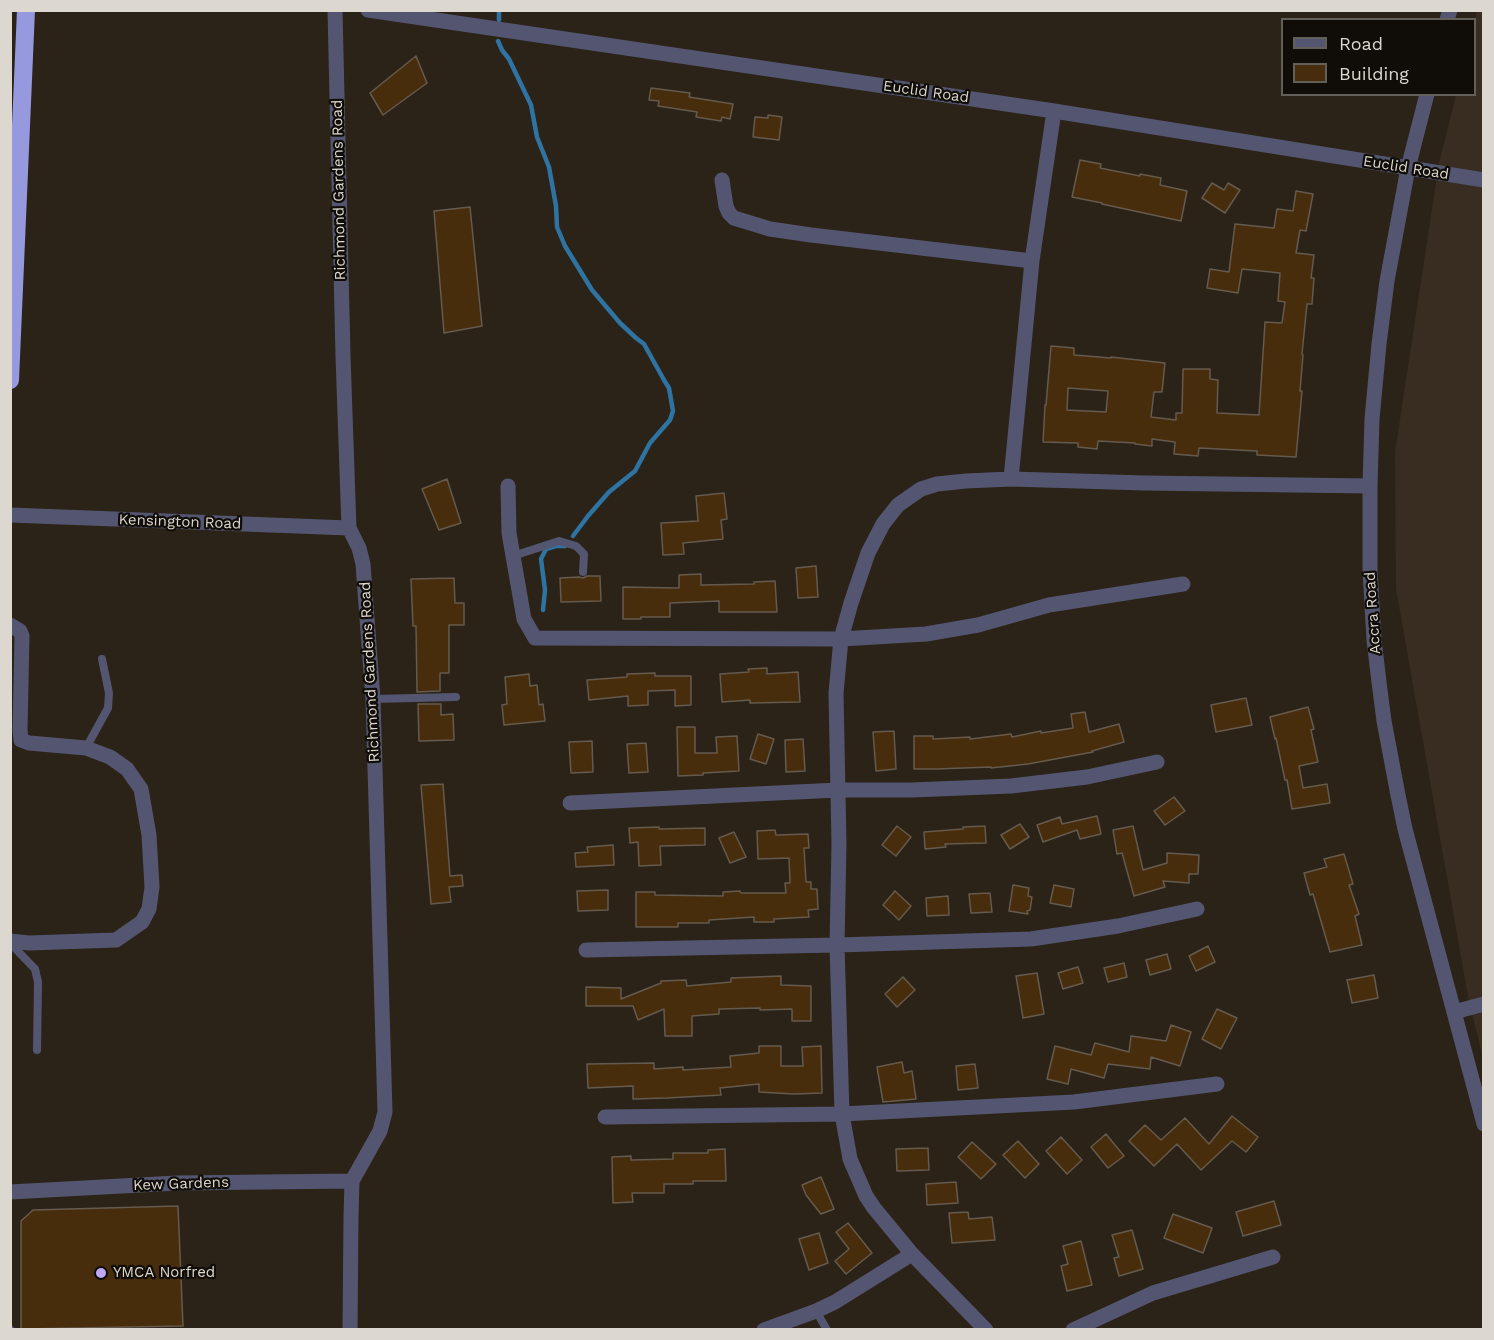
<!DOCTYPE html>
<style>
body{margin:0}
#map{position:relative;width:1494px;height:1340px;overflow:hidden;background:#2b2317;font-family:"Work Sans",sans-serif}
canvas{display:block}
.frame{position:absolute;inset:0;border:12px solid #dcd7cf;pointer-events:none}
.legend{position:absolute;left:1281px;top:18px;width:195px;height:78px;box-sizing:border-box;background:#100d08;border:2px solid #625e58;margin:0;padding:8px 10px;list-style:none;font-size:18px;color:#dcd7cf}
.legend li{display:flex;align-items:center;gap:12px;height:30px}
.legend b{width:30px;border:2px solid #625e58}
</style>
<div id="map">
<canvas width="1494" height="1340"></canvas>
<div class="frame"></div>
<ul class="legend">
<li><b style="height:8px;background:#545671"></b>Road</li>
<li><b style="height:16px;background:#482d0d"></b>Building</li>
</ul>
</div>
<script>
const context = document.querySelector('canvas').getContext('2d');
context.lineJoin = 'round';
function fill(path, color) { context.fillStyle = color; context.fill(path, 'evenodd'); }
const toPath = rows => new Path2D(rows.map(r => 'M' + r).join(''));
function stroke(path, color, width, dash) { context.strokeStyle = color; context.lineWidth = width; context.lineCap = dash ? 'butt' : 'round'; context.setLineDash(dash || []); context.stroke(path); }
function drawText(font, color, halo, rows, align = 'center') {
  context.font = font + ' "Work Sans",sans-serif'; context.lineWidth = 4.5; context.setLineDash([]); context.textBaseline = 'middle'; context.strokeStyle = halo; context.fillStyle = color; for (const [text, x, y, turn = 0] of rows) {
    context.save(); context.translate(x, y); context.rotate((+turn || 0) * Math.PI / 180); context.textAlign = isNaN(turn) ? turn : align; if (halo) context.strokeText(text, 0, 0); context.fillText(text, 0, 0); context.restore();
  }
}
fill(toPath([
 [1477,11,1483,11,1483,1058,1469,1002,1396,589,1395,452,1439,163,1456,95,1474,94,1475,20]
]), '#392c20');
stroke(toPath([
 [499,10,499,20],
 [498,41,502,50,509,59,531,105,537,137,549,167,556,206,557,227,565,246,592,290,620,323,636,338,644,344,664,380,669,388,673,411,670,420,650,443,635,471,609,492,588,516,573,536],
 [543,610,545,590,541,559,546,549,556,546,565,546]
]), '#2e73a1', 4.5);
const building = toPath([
 [416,56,427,83,383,115,370,93,416,56],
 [651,88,690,93,689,97,733,104,730,119,722,117,721,121,696,117,697,112,658,106,659,101,649,100,651,88],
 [768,115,782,117,779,140,753,137,755,117,768,118,768,115],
 [1080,160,1101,164,1100,168,1140,176,1140,174,1161,178,1160,185,1187,191,1181,221,1102,204,1102,203,1072,197,1080,160],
 [1212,183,1224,190,1228,183,1240,190,1225,213,1202,198,1212,183],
 [1296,191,1313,194,1306,231,1300,230,1296,253,1314,255,1311,278,1314,278,1312,304,1307,304,1302,354,1303,355,1300,391,1302,391,1296,457,1257,455,1257,451,1199,448,1198,456,1174,454,1175,442,1152,439,1152,446,1135,444,1135,443,1098,441,1097,449,1078,447,1078,443,1043,442,1045,405,1046,405,1051,346,1074,348,1074,355,1111,358,1111,357,1165,363,1162,392,1154,392,1151,417,1176,420,1176,413,1182,413,1183,369,1210,369,1210,379,1218,380,1217,413,1259,415,1265,322,1282,323,1285,302,1278,301,1280,273,1242,269,1238,293,1207,288,1210,269,1229,272,1235,224,1274,228,1277,209,1293,211,1296,191],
 [1068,388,1108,391,1106,412,1067,410,1068,388],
 [470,207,482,326,444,333,434,211,470,207],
 [447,479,461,523,439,530,422,489,447,479],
 [724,493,727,519,721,520,723,539,683,543,684,554,663,555,661,523,698,521,696,496,724,493],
 [816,566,818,597,798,598,796,568,816,566],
 [701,574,701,585,754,584,754,582,775,581,777,612,719,612,719,601,670,603,670,617,641,617,641,619,623,619,623,587,679,588,679,575,701,574],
 [587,576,600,576,601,601,561,602,560,578,579,577,583,578,587,576],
 [454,578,455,603,464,603,464,625,449,625,449,673,440,673,440,691,417,692,416,626,413,626,411,579,454,578],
 [767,668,767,674,798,672,800,702,750,703,750,700,722,702,720,674,749,672,748,669,767,668],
 [655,673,655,676,691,676,691,705,675,706,675,690,648,691,648,705,628,706,628,696,589,700,587,680,627,677,627,674,655,673],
 [529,674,530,686,537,685,539,705,543,704,545,721,504,725,502,705,507,704,505,677,529,674],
 [1246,698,1252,725,1216,732,1211,705,1246,698],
 [418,704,441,704,441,715,453,714,454,740,419,741,418,704],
 [1308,707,1314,729,1311,730,1318,762,1299,766,1303,788,1327,784,1330,803,1292,809,1287,780,1285,780,1276,738,1275,739,1270,717,1308,707],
 [1085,712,1089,732,1119,724,1124,742,1092,751,1093,752,1028,764,991,768,991,767,936,769,914,769,914,736,933,736,933,739,970,737,970,739,1011,734,1012,737,1041,731,1041,733,1073,728,1071,714,1085,712],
 [677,727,695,727,695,753,717,753,716,737,737,736,739,771,703,773,703,775,678,776,677,727],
 [894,731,896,769,876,771,873,732,894,731],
 [758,734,774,739,766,764,750,759,758,734],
 [803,739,805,771,786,772,785,740,803,739],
 [592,741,593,772,571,773,569,742,592,741],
 [646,743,648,772,629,773,627,744,646,743],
 [443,784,450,876,462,875,463,886,449,887,451,902,431,904,421,785,443,784],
 [1174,797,1185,811,1165,825,1154,811,1174,797],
 [1097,816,1101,834,1080,839,1077,830,1043,842,1037,825,1060,817,1062,824,1097,816],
 [1020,824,1029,837,1010,849,1001,835,1020,824],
 [897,826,911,837,896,856,882,845,897,826],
 [985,826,986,843,945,844,946,847,925,849,924,832,963,829,963,827,985,826],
 [1133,826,1143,870,1167,863,1167,853,1199,855,1198,874,1189,874,1189,883,1163,881,1165,887,1134,896,1122,853,1117,854,1113,830,1133,826],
 [659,827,659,829,705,828,705,845,660,846,661,865,639,866,638,842,630,843,629,828,659,827],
 [775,830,776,835,808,834,809,848,804,848,806,882,811,882,811,889,817,889,818,909,808,910,809,917,774,919,774,922,754,922,754,917,709,920,709,923,678,923,678,927,636,927,636,892,655,892,655,895,723,896,723,892,740,891,741,893,786,893,785,883,790,883,789,858,758,859,757,831,775,830],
 [734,832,746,857,730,863,719,838,734,832],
 [613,845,614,865,576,867,575,853,588,852,587,847,613,845],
 [1344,854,1353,884,1349,885,1359,914,1355,916,1362,945,1330,952,1313,894,1310,895,1304,873,1327,867,1324,859,1344,854],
 [1013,885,1029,888,1028,896,1032,897,1030,910,1027,911,1028,914,1009,911,1013,885],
 [1054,885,1074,889,1071,907,1050,903,1054,885],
 [608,890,608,910,578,911,577,891,608,890],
 [895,891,911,906,899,920,883,905,895,891],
 [990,893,992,912,971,913,969,894,990,893],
 [948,896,949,915,927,916,926,898,948,896],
 [1208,946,1215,962,1196,971,1189,956,1208,946],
 [1167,954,1171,969,1150,975,1146,960,1167,954],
 [1124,963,1127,977,1108,982,1104,968,1124,963],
 [1078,967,1083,983,1063,989,1058,973,1078,967],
 [1037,973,1044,1014,1023,1018,1016,976,1037,973],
 [1374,975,1378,998,1352,1003,1347,980,1374,975],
 [781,976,781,985,811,986,811,1021,792,1021,792,1009,760,1010,760,1008,719,1009,719,1014,692,1016,692,1036,665,1036,664,1009,638,1020,633,1006,586,1006,586,987,621,988,621,999,661,983,661,981,686,980,687,986,731,982,731,978,781,976],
 [903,977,915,990,897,1007,885,994,903,977],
 [1217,1009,1237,1018,1221,1049,1202,1039,1217,1009],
 [1171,1025,1191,1032,1180,1066,1151,1057,1150,1069,1108,1064,1104,1078,1071,1069,1068,1084,1047,1079,1055,1046,1091,1055,1095,1043,1129,1052,1131,1036,1166,1041,1171,1025],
 [759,1046,781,1046,781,1066,803,1066,802,1047,821,1046,822,1093,794,1094,759,1092,759,1084,720,1088,721,1095,667,1098,633,1099,633,1086,588,1088,587,1064,654,1063,654,1069,683,1067,683,1070,731,1067,730,1056,759,1053,759,1046],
 [902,1062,904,1073,912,1071,916,1099,883,1102,877,1067,902,1062],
 [975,1064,978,1088,958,1090,956,1066,975,1064],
 [1232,1116,1258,1137,1246,1152,1232,1141,1201,1170,1177,1144,1154,1166,1129,1141,1145,1125,1161,1140,1185,1118,1209,1144,1232,1116],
 [1106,1134,1124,1156,1108,1168,1091,1147,1106,1134],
 [1061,1137,1082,1160,1067,1174,1046,1151,1061,1137],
 [1018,1141,1039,1164,1025,1178,1003,1155,1018,1141],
 [972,1142,996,1164,981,1179,958,1157,972,1142],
 [928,1148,929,1170,897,1171,896,1149,928,1148],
 [725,1149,726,1181,693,1181,693,1184,664,1184,664,1193,632,1193,633,1202,613,1203,612,1157,631,1156,631,1160,673,1159,673,1153,708,1153,708,1150,725,1149],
 [821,1177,834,1209,821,1214,806,1195,802,1185,821,1177],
 [956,1182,958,1203,927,1205,926,1184,956,1182],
 [1274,1201,1281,1225,1243,1236,1236,1212,1274,1201],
 [178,1206,183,1326,21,1329,21,1221,33,1210,178,1206],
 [968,1212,969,1219,992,1217,995,1240,952,1243,949,1213,968,1212],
 [1173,1214,1212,1228,1203,1253,1164,1238,1173,1214],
 [848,1223,872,1253,846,1274,835,1261,849,1249,836,1232,848,1223],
 [1132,1230,1143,1269,1119,1276,1114,1258,1119,1257,1112,1235,1132,1230],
 [819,1233,828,1263,809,1270,799,1239,819,1233],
 [1081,1241,1092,1285,1067,1291,1061,1266,1068,1264,1063,1246,1081,1241]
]);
fill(building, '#482d0d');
stroke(building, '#655a4e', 1.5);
stroke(toPath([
 [513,556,559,541,576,546,584,554,583,572],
 [373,699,456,697],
 [86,748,108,708,109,693,102,659],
 [10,943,35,969,38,982,37,1050],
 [816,1311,827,1330],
 [10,1329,11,1330]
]), '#545671', 8);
stroke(toPath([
 [335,10,343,356,349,528,359,548,363,564,373,699,385,1112,380,1131,352,1181,351,1218,350,1330],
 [368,10,1054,111,1484,180],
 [1447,20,1450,10],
 [1427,94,1408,168,1387,281,1379,344,1372,419,1370,486,1370,570,1374,640,1379,682,1384,721,1398,795,1405,829,1484,1124],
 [722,180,726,206,729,213,734,218,770,229,811,235,1032,261],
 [1011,479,1032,261,1054,111],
 [508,486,509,533,524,619,535,638,841,639,926,634,978,625,1049,605,1183,584],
 [10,515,349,528],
 [10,625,20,631,22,636,20,730,21,740,29,743,86,748,110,757,127,769,141,789,149,835,152,887,149,909,142,922,116,940,29,943,10,941],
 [570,803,838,790,912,790,1011,786,1087,777,1157,762],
 [586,950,837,945,1031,939,1118,926,1197,909],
 [1454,1012,1484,1004],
 [605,1117,842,1114,1074,1102,1217,1084],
 [10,1192,177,1183,352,1181],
 [764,1330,816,1311,835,1302,912,1254],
 [986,1330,912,1254,874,1208,866,1196,850,1159,842,1114,837,945,839,844,836,693,841,639,851,603,868,553,883,524,898,505,921,489,937,484,966,481,1011,479,1145,483,1370,486],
 [1073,1330,1153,1293,1273,1257]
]), '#545671', 15);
stroke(toPath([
 [10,380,26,10]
]), '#9699dd', 18);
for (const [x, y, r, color] of [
 [101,1273,6,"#c0a8f4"]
]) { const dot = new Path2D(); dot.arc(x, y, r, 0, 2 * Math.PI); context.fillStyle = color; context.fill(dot); stroke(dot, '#100d08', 2); }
drawText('15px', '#dcd7cf', '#100d08', [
 ["Euclid Road",926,92,8],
 ["Euclid Road",1406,168,9],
 ["Richmond Gardens Road",339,190,-91],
 ["Kensington Road",180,522,2],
 ["Accra Road",1373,613,-94],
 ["Richmond Gardens Road",370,672,-93],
 ["Kew Gardens",181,1184,-2]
]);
drawText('15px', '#dcd7cf', '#100d08', [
 ["YMCA Norfred",113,1273]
], 'left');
</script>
